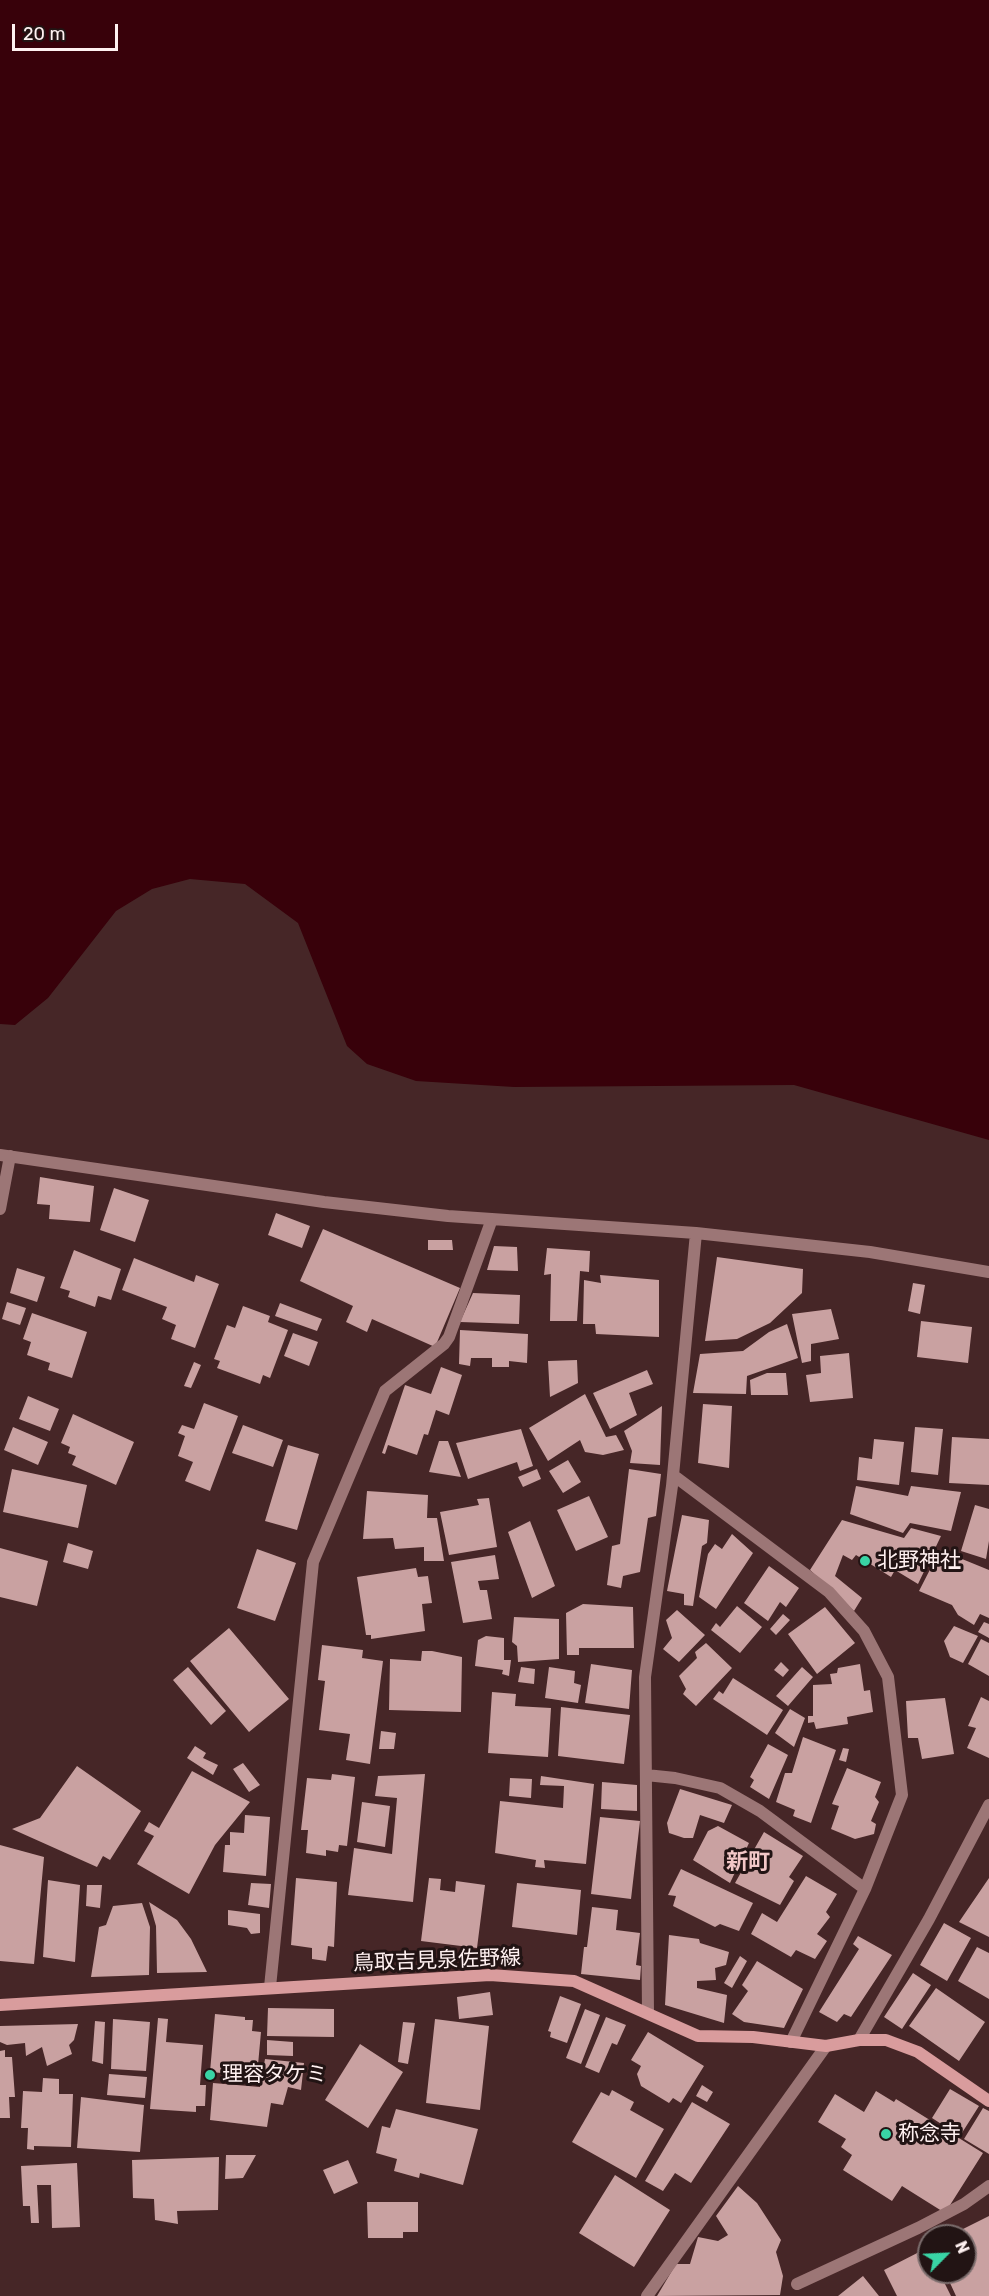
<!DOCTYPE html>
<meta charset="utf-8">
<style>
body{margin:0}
#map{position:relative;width:989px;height:2296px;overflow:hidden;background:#462627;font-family:Rubik,sans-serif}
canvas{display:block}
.north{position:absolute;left:917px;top:2224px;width:60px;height:60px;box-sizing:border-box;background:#221414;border:2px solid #7a6c6c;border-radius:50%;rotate:66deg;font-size:16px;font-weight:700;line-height:24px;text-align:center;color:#fff1f1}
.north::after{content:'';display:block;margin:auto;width:21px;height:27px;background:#39d4a5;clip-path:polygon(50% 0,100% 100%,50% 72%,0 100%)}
.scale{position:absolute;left:12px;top:24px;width:106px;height:27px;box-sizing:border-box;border:3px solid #fff1f1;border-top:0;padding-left:8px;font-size:18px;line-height:21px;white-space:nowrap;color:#fff1f1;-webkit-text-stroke:4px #221414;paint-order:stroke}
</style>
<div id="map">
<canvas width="989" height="2296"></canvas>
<div class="north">N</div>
<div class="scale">20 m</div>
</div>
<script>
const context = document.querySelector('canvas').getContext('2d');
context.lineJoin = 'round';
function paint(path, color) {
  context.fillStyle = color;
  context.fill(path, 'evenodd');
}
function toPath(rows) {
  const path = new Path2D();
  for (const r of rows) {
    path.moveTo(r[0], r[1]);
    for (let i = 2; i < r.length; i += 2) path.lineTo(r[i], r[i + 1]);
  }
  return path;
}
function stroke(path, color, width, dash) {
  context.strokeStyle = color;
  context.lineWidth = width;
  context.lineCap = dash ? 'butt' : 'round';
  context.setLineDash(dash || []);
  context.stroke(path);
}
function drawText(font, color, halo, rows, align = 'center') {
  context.font = font + ' Rubik,"Noto Sans JP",sans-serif';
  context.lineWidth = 6;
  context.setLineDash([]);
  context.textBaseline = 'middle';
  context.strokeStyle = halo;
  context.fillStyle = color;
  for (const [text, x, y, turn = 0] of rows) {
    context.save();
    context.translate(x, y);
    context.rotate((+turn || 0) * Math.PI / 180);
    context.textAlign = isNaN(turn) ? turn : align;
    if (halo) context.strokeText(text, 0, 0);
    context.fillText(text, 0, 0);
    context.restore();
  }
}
const water = toPath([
 [0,0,989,0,989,1140,794,1085,514,1087,416,1081,367,1064,347,1046,298,923,245,884,190,879,152,889,116,911,48,998,15,1025,0,1024]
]);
const building = toPath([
 [40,1177,94,1186,90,1222,49,1219,50,1205,37,1204],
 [114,1188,149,1200,135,1242,100,1230],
 [276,1213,310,1226,302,1248,268,1235],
 [323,1229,460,1288,435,1347,372,1319,367,1332,346,1322,353,1306,300,1281],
 [428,1240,452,1240,453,1250,428,1250],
 [494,1246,517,1247,518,1271,487,1270],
 [547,1248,590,1251,589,1272,580,1271,577,1321,550,1321,551,1274,544,1275],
 [74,1250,121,1269,111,1300,98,1296,95,1307,68,1297,70,1291,60,1288],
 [717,1257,803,1269,802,1293,770,1323,737,1339,705,1341],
 [134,1258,194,1282,196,1275,219,1284,195,1348,171,1339,176,1325,162,1319,167,1307,122,1290],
 [17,1268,45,1277,37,1302,10,1293],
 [600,1275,659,1280,659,1337,596,1334,595,1324,583,1324,584,1280,601,1283],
 [913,1283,925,1285,920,1314,908,1311],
 [473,1293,520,1295,519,1324,460,1322],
 [7,1302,26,1308,20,1325,2,1319],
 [280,1303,322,1319,317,1331,275,1316],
 [243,1306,270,1316,268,1322,288,1330,270,1378,263,1375,260,1384,217,1368,220,1361,214,1359,227,1325,235,1328],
 [831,1309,839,1339,811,1344,811,1361,802,1363,792,1314],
 [32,1313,87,1332,72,1378,48,1370,50,1363,27,1355,31,1342,23,1339],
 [921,1321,972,1327,968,1363,917,1357],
 [787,1324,798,1358,747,1376,746,1394,693,1393,700,1354,743,1351,769,1332],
 [460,1330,528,1334,527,1363,509,1361,509,1367,492,1367,492,1358,471,1358,470,1366,459,1364],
 [293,1333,318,1342,309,1366,284,1356],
 [849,1353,853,1398,810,1402,806,1375,821,1373,820,1356],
 [577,1360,578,1383,550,1397,548,1361],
 [194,1362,201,1365,191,1388,184,1386],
 [441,1367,462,1375,449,1415,436,1410,428,1435,424,1434,417,1455,388,1445,385,1454,382,1453,405,1385,431,1394],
 [647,1370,653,1384,629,1393,637,1415,610,1429,593,1393],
 [767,1373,786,1373,788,1395,751,1395,750,1380],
 [585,1394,606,1437,616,1435,624,1450,603,1455,585,1452,580,1440,548,1461,529,1428],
 [28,1396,59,1409,50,1431,19,1419],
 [204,1403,238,1416,210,1491,185,1481,193,1462,178,1456,185,1436,178,1433,182,1425,194,1429],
 [703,1404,732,1406,729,1468,698,1463],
 [662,1406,660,1465,630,1463,632,1451,624,1431],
 [73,1414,134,1442,116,1485,72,1465,76,1456,68,1453,70,1447,61,1443],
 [243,1425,283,1440,273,1467,232,1453],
 [13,1427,48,1442,38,1465,4,1450],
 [915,1427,943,1429,938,1475,911,1472],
 [521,1429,533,1466,520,1471,517,1462,468,1479,456,1443],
 [952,1437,989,1439,989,1485,949,1483],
 [874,1439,904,1442,899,1485,857,1480,859,1457,872,1459],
 [439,1441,448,1441,461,1477,429,1472],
 [288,1445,319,1454,297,1530,265,1521],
 [568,1460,581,1482,563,1493,549,1471],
 [12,1469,87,1485,78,1528,3,1512],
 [537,1469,541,1479,523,1487,518,1477],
 [629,1469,661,1474,656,1516,648,1518,640,1572,623,1576,621,1588,607,1585,612,1546,620,1544],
 [856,1486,908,1496,911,1486,961,1492,951,1531,910,1523,903,1533,850,1514],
 [367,1491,428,1495,427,1518,437,1518,444,1561,424,1561,424,1547,395,1549,393,1538,363,1539],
 [589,1496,608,1537,576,1551,557,1510],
 [489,1498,497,1547,449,1555,440,1512,479,1505,477,1499],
 [975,1505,989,1509,989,1541,986,1559,961,1551],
 [682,1515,709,1520,707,1543,702,1546,693,1606,684,1605,684,1594,667,1591],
 [842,1520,904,1538,911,1528,941,1536,918,1584,895,1570,891,1577,856,1555,852,1560,843,1555,835,1576,862,1598,854,1611,810,1570],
 [530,1521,555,1586,532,1598,508,1532],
 [732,1534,753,1553,716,1609,699,1597,708,1554,715,1544,722,1549],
 [68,1543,93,1551,88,1569,63,1562],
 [0,1548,48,1561,37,1606,0,1597],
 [257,1549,296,1563,275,1621,237,1608],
 [940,1550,989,1570,989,1618,980,1614,974,1625,958,1615,952,1605,919,1591],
 [495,1555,499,1579,478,1581,480,1590,487,1590,492,1619,463,1623,451,1562],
 [769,1566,799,1588,786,1607,780,1602,768,1621,744,1603],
 [416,1568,418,1577,428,1576,432,1603,422,1604,425,1631,371,1639,371,1635,366,1635,357,1577],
 [583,1604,633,1607,634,1648,579,1648,579,1655,567,1655,566,1613],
 [737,1606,762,1627,740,1653,711,1630,716,1623,720,1627],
 [825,1607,855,1643,817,1674,788,1634],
 [677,1610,705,1635,679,1662,663,1649,672,1638,666,1620],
 [783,1614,790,1620,776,1635,770,1629],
 [514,1617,559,1619,559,1659,518,1662,517,1646,512,1642],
 [984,1622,989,1624,989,1638,978,1632],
 [954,1626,978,1636,963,1663,950,1657,944,1641],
 [229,1628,289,1699,249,1732,190,1661],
 [486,1636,504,1638,504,1660,511,1660,509,1676,502,1674,503,1670,475,1666,478,1640],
 [981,1639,989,1643,989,1676,968,1664],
 [706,1643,732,1668,696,1706,683,1694,686,1689,679,1676,697,1658,695,1652],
 [322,1645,363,1650,362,1658,383,1661,370,1764,346,1760,350,1734,319,1730,325,1681,318,1680],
 [422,1651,432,1651,462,1657,461,1712,389,1710,390,1659,421,1661],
 [781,1662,789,1670,783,1677,774,1670],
 [591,1664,632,1670,629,1709,585,1703],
 [860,1664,864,1691,870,1690,873,1712,847,1717,848,1724,816,1729,814,1722,808,1723,808,1716,813,1716,813,1685,832,1684,830,1674,837,1673,838,1668],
 [188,1667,226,1711,211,1725,173,1680],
 [521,1667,535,1669,534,1684,518,1682],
 [549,1667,575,1671,574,1683,581,1685,578,1703,545,1698],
 [802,1667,813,1677,788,1706,776,1696],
 [733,1678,783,1710,767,1735,713,1699,719,1691,723,1694],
 [492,1692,516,1694,515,1706,551,1708,548,1757,488,1753],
 [981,1697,989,1701,989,1758,967,1748,976,1728,968,1726],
 [945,1698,954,1754,922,1759,918,1738,908,1738,906,1701],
 [561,1707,630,1715,624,1764,558,1756],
 [790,1709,805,1718,794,1747,775,1733],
 [381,1731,396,1733,394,1749,379,1749],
 [803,1737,836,1750,811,1823,793,1816,795,1810,776,1802,785,1773,792,1773],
 [768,1744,788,1755,769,1799,750,1787,754,1780,750,1777],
 [195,1746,206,1753,203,1758,218,1765,213,1775,187,1758],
 [843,1748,849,1749,846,1762,839,1760],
 [243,1763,260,1785,249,1792,233,1769],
 [77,1766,141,1811,110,1860,103,1856,97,1867,12,1829,40,1818],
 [847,1768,881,1782,875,1797,879,1802,871,1821,876,1824,874,1834,855,1839,831,1829,839,1806,832,1804],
 [192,1771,250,1802,215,1845,189,1894,137,1864,154,1836,144,1831,149,1822,159,1828],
 [332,1774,355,1777,347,1846,339,1845,338,1852,326,1850,326,1856,306,1853,308,1830,301,1830,307,1778,331,1780],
 [425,1774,413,1902,348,1895,354,1848,392,1854,397,1798,375,1796,378,1776],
 [541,1776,594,1784,586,1864,544,1860,545,1868,535,1867,536,1860,495,1853,500,1801,563,1808,564,1786,540,1785],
 [510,1778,532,1779,531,1798,509,1796],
 [602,1782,637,1785,637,1811,601,1809],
 [680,1789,732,1805,724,1823,700,1815,693,1838,684,1838,669,1833,667,1823],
 [362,1802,390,1806,385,1847,357,1842],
 [245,1815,270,1817,266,1876,223,1872,225,1845,230,1845,230,1832,244,1833],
 [600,1817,640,1821,631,1899,591,1894],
 [718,1826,749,1843,730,1883,693,1860,708,1831],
 [764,1832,803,1856,789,1877,794,1881,780,1905,735,1883],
 [0,1845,44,1857,34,1964,0,1961],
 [681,1869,753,1903,739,1931,720,1924,715,1927,673,1906,676,1896,668,1895],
 [806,1876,837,1894,826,1912,830,1917,817,1934,827,1941,815,1959,796,1950,791,1957,751,1934,762,1913,777,1922],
 [296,1878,337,1882,334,1947,328,1946,326,1961,312,1959,312,1948,291,1945],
 [429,1878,441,1879,440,1890,455,1892,456,1881,485,1885,477,1948,421,1941],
 [989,1878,989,1937,959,1922],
 [48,1880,80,1885,75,1962,43,1957],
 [251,1883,271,1884,269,1908,248,1905],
 [517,1883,581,1890,577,1935,512,1927],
 [87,1885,102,1885,100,1908,86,1906],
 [149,1902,177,1920,191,1939,207,1972,157,1973,156,1926],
 [142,1903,150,1927,149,1975,91,1977,99,1927,106,1925,113,1906],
 [592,1907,618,1910,616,1930,640,1933,636,1965,641,1966,640,1980,581,1974,584,1947,587,1947],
 [228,1910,260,1914,260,1933,251,1934,247,1928,228,1925],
 [944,1923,971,1938,947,1981,920,1965],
 [669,1935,699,1939,700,1943,729,1952,726,1965,715,1968,716,1980,697,1981,697,1988,727,1995,724,2023,665,2005],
 [858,1936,892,1955,851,2017,844,2014,837,2022,819,2012,859,1949,853,1944],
 [977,1947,989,1953,989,1999,958,1981],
 [740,1956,747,1961,732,1988,724,1983],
 [757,1961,803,1989,784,2028,744,2022,732,2014,748,1991,742,1985],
 [913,1973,931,1985,902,2029,884,2017],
 [936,1988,985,2022,959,2061,909,2026],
 [490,1992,493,2015,459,2019,457,1997],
 [560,1996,581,2004,567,2043,550,2037,551,2032,548,2031],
 [268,2008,334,2009,334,2037,267,2036],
 [585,2009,600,2015,581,2064,566,2058],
 [215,2014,245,2017,245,2020,253,2020,252,2031,261,2032,257,2076,210,2072],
 [606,2017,626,2025,617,2045,612,2043,599,2073,585,2067],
 [158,2018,168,2019,166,2042,203,2045,200,2085,206,2085,205,2106,196,2106,196,2112,150,2109],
 [113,2019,150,2022,146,2071,111,2069],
 [435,2019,489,2026,480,2110,426,2103],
 [95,2021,105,2022,103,2064,92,2061],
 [403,2022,415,2023,408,2064,398,2062],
 [78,2024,74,2040,69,2045,72,2054,47,2066,42,2047,26,2056,25,2043,7,2045,0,2042,0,2026],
 [648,2032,704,2066,681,2103,673,2098,669,2103,641,2086,637,2074,641,2066,631,2060],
 [267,2040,293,2042,293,2056,267,2055],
 [360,2044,403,2072,368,2128,325,2100],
 [5,2050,5,2057,12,2057,15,2097,9,2097,10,2118,0,2118,0,2051],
 [265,2059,304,2063,301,2090,288,2087,283,2105,271,2103,267,2127,210,2120,213,2083,260,2087],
 [109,2074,147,2077,145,2098,107,2095],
 [43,2078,59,2079,59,2094,73,2094,71,2147,34,2146,34,2150,27,2149,28,2128,21,2128,23,2091,42,2092],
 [702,2085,713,2092,707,2102,696,2096],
 [950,2089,979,2106,960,2136,932,2118],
 [612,2090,634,2102,630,2110,664,2129,636,2178,572,2142,601,2092,609,2096],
 [876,2091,894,2102,896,2099,983,2153,945,2213,902,2186,892,2201,843,2170,852,2155,841,2147,846,2139,818,2122,835,2094,864,2112],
 [81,2097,144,2105,140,2152,77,2148],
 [692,2102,730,2124,691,2183,675,2173,663,2191,645,2181],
 [983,2108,989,2111,989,2154,964,2139],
 [396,2109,478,2129,463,2185,420,2173,419,2178,394,2171,397,2159,376,2153,382,2126,390,2128],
 [226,2155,256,2155,243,2178,225,2179],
 [219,2157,218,2210,177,2211,178,2224,155,2220,154,2199,133,2198,132,2160],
 [348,2160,358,2183,334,2194,323,2170],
 [77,2163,80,2227,52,2228,51,2185,37,2185,39,2223,31,2223,30,2206,23,2206,21,2166],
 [615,2175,670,2210,634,2267,579,2233],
 [738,2186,757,2203,781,2240,776,2252,783,2276,780,2295,657,2296,676,2264,690,2264,698,2237,718,2241,728,2235,716,2216],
 [367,2202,418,2202,418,2232,403,2232,403,2238,368,2238],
 [989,2216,989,2296,956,2296,945,2272,965,2272,965,2236,949,2236],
 [927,2248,929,2252,929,2272,939,2272,951,2296,897,2296,884,2270],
 [863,2276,879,2296,838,2296]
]);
const minor = toPath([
 [0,1155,324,1202,448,1216,696,1233,870,1252,989,1272],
 [0,1209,10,1156],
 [673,1475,829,1592,864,1631,888,1677,902,1795,865,1889,791,2042],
 [646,1775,675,1778,720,1788,760,1811,865,1889],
 [270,1987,313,1562,385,1391,444,1344,449,1337,492,1219],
 [648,2013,645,1677,672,1486,696,1233],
 [859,2040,929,1919,989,1805],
 [797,2284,918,2228,964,2204,989,2186],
 [647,2296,826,2046]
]);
const secondary = toPath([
 [0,2005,490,1975,574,1981,698,2036,753,2037,826,2046,859,2040,886,2040,918,2052,989,2101]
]);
const markers = [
 [865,1561,6,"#39d4a5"],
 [210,2075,6,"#39d4a5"],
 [886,2134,6,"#39d4a5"]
];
const poiNames = [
 ["北野神社",877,1561],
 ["理容タケミ",222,2075],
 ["称念寺",898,2134]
];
const streetNames = [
 ["鳥取吉見泉佐野線",437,1961,-2]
];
const neighbourhoodNames = [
 ["新町",748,1863]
];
paint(water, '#38010a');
paint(building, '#c9a1a1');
stroke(minor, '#9c7676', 12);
stroke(secondary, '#d99c9d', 12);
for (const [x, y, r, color] of markers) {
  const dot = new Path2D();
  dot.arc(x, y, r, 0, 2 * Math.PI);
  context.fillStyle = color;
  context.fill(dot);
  stroke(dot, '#221414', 2);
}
drawText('21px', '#fff1f1', '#221414', poiNames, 'left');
drawText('21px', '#fff1f1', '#221414', streetNames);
drawText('bold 22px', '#f2c7c7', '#221414', neighbourhoodNames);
</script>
